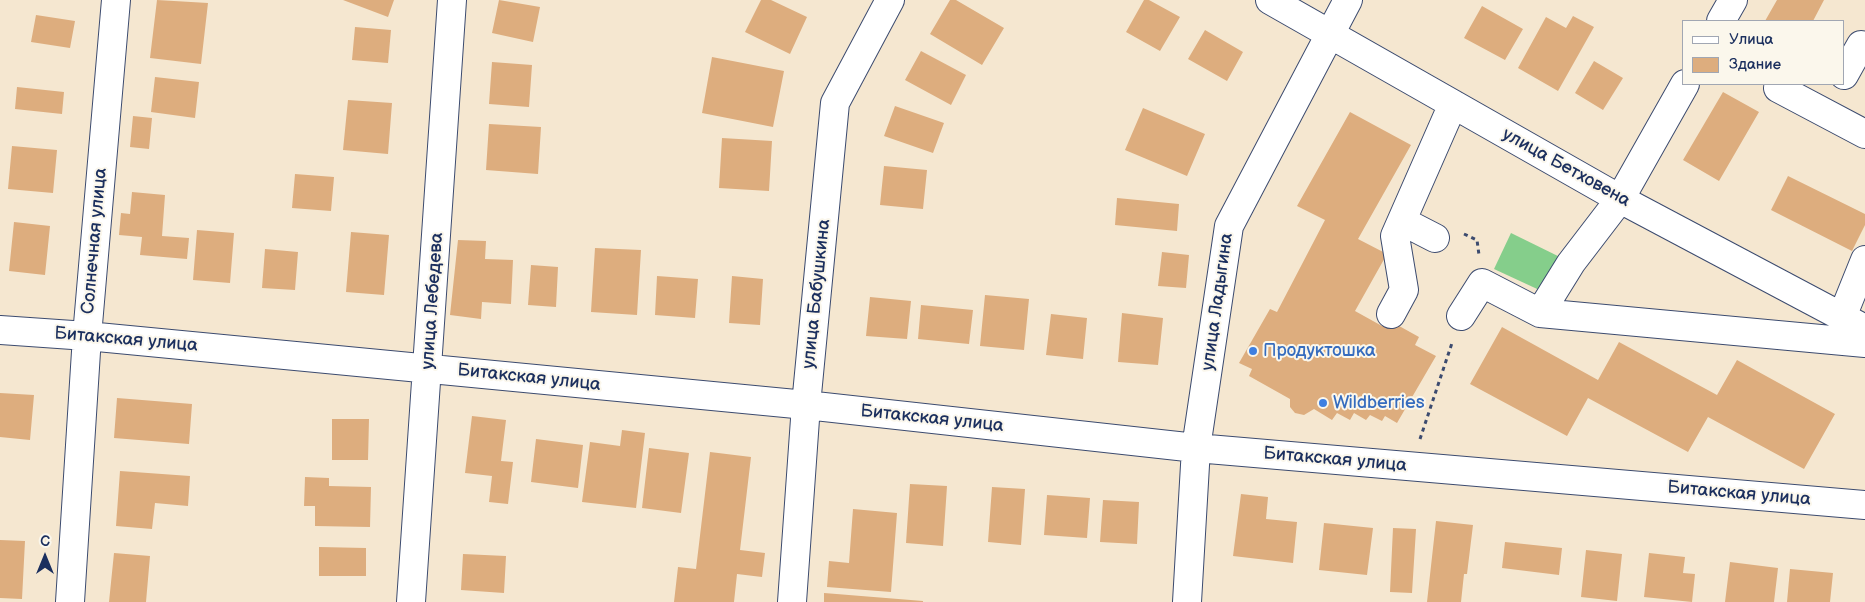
<!DOCTYPE html>
<meta charset="utf-8">
<style>
body{margin:0}
#map{position:relative;width:1865px;height:602px;overflow:hidden;background:#f5e7d0;font-family:"Balsamiq Sans",sans-serif}
canvas{display:block}
.legend{position:absolute;left:1682px;top:20px;width:162px;height:65px;box-sizing:border-box;background:#fbf7ec;border:1px solid #a1a7b3;margin:0;padding:6px 9px;list-style:none;font-size:15px;color:#1b2f5e}
.legend li{display:flex;align-items:center;gap:10px;height:25px}
.legend b{width:25px;border:1px solid #a1a7b3}
.north{position:absolute;left:20px;top:532px;width:50px;height:50px;-webkit-text-stroke:4px #fbf7ec;paint-order:stroke;rotate:0deg;font-size:14px;font-weight:700;line-height:20px;text-align:center;color:#1b2f5e}
.north::after{content:'';display:block;margin:auto;width:18px;height:22px;background:#1b2f5e;clip-path:polygon(50% 0,100% 100%,50% 72%,0 100%)}
</style>
<div id="map">
<canvas width="1865" height="602"></canvas>
<ul class="legend">
<li><b style="height:6px;background:#fff"></b>Улица</li>
<li><b style="height:14px;background:#ddad7e"></b>Здание</li>
</ul>
<div class="north">С</div>
</div>
<script>
const context = document.querySelector('canvas').getContext('2d');
context.lineJoin = 'round';
function paint(path, color) {
  context.fillStyle = color;
  context.fill(path, 'evenodd');
}
function toPath(rows) {
  const path = new Path2D();
  for (const r of rows) {
    path.moveTo(r[0], r[1]);
    for (let i = 2; i < r.length; i += 2) path.lineTo(r[i], r[i + 1]);
  }
  return path;
}
function stroke(path, color, width, dash) {
  context.strokeStyle = color;
  context.lineWidth = width;
  context.lineCap = dash ? 'butt' : 'round';
  context.setLineDash(dash || []);
  context.stroke(path);
}
function drawText(font, color, halo, rows, align = 'center') {
  context.font = font + ' "Balsamiq Sans",sans-serif';
  context.lineWidth = 4;
  context.setLineDash([]);
  context.textBaseline = 'middle';
  context.strokeStyle = halo;
  context.fillStyle = color;
  for (const [text, x, y, turn = 0] of rows) {
    context.save();
    context.translate(x, y);
    context.rotate((+turn || 0) * Math.PI / 180);
    context.textAlign = isNaN(turn) ? turn : align;
    if (halo) context.strokeText(text, 0, 0);
    context.fillText(text, 0, 0);
    context.restore();
  }
}
const green = toPath([
 [1511,233,1566,260,1548,294,1494,269]
]);
const building = toPath([
 [157,0,208,3,201,64,150,58],
 [343,0,394,0,388,17],
 [499,0,540,7,533,42,492,33],
 [761,0,771,0,807,17,790,54,745,32],
 [950,0,956,0,1004,28,982,65,930,34],
 [1144,0,1149,0,1180,17,1160,51,1126,32],
 [1777,0,1824,0,1813,21,1765,21],
 [1482,6,1523,29,1505,60,1464,38],
 [36,15,75,21,70,48,31,42],
 [1573,16,1594,27,1558,91,1518,68,1546,17,1566,28],
 [355,27,391,30,388,63,352,60],
 [1205,30,1243,52,1227,81,1188,59],
 [921,51,966,75,951,105,905,80],
 [712,57,784,71,773,127,702,113],
 [1594,61,1623,78,1603,110,1575,93],
 [492,62,532,65,529,107,489,104],
 [155,77,199,82,195,118,151,112],
 [17,87,64,92,62,114,15,109],
 [1723,92,1759,112,1719,181,1683,160],
 [348,100,392,103,388,154,343,150],
 [895,106,944,123,933,153,884,136],
 [1143,108,1205,134,1187,176,1125,150],
 [1350,112,1411,145,1358,239,1387,254,1355,311,1382,326,1392,322,1419,337,1415,345,1436,356,1397,423,1385,416,1382,421,1370,415,1366,420,1354,413,1350,420,1337,413,1332,420,1314,409,1304,415,1295,413,1290,407,1290,399,1249,376,1252,369,1239,363,1270,309,1277,312,1325,220,1297,206],
 [133,116,152,118,149,149,130,147],
 [489,124,541,127,538,174,486,170],
 [722,138,772,141,769,191,719,188],
 [12,146,57,150,53,193,8,189],
 [884,166,927,170,923,209,880,205],
 [295,174,334,177,331,211,292,208],
 [1788,176,1865,214,1865,225,1852,251,1771,210],
 [132,192,165,195,162,236,189,238,187,259,140,255,142,237,119,235,121,213,130,214],
 [1117,198,1179,204,1177,231,1115,225],
 [14,222,50,226,45,275,9,271],
 [197,230,234,233,230,283,193,280],
 [351,232,389,235,384,295,346,292],
 [458,240,486,241,485,259,513,260,511,304,482,302,481,319,450,315],
 [595,248,641,250,637,315,591,312],
 [265,249,298,252,295,290,262,288],
 [1162,252,1189,255,1186,288,1158,286],
 [531,265,558,267,556,307,528,305],
 [657,276,698,279,695,318,655,315],
 [732,276,763,279,760,325,729,323],
 [985,295,1029,299,1024,350,980,346],
 [870,297,911,301,907,339,866,336],
 [921,305,973,310,969,344,918,339],
 [1122,313,1163,318,1158,365,1118,362],
 [1051,314,1087,318,1083,359,1046,355],
 [1502,327,1598,380,1619,342,1717,395,1737,360,1835,414,1804,469,1708,417,1688,452,1588,398,1567,436,1470,384],
 [0,393,34,395,30,440,0,437],
 [117,398,192,404,189,444,114,438],
 [472,416,506,420,501,461,513,462,508,504,489,502,492,476,465,473],
 [332,419,369,419,368,460,332,460],
 [622,430,645,433,636,508,582,502,590,442,620,446],
 [536,439,583,445,578,488,531,482],
 [649,448,689,453,681,513,642,508],
 [710,452,751,457,740,550,765,553,762,577,737,574,734,602,674,602,678,567,696,569],
 [120,471,190,476,188,506,155,503,152,529,116,526],
 [305,477,329,478,329,486,371,487,370,527,315,526,315,506,304,506],
 [910,484,947,486,943,546,906,543],
 [992,487,1025,489,1021,545,988,542],
 [1241,494,1268,497,1266,519,1297,522,1293,563,1233,556],
 [1047,495,1090,498,1087,538,1044,535],
 [1103,500,1139,502,1137,544,1100,542],
 [853,509,897,513,891,592,827,587,829,561,849,563],
 [1436,521,1473,525,1467,574,1464,574,1461,602,1427,602],
 [1324,523,1373,528,1367,575,1319,570],
 [1393,528,1416,529,1412,593,1390,592],
 [0,540,25,541,22,599,0,598],
 [1505,542,1562,548,1559,575,1502,568],
 [319,547,366,548,366,576,319,576],
 [1586,550,1622,554,1617,601,1581,597],
 [114,553,150,556,146,602,109,602],
 [1649,553,1685,557,1683,573,1695,574,1692,602,1644,597],
 [463,554,506,556,504,593,461,590],
 [1730,562,1778,568,1774,602,1725,602],
 [1790,569,1833,573,1830,602,1787,602],
 [824,593,923,601,923,602,824,602]
]);
const path = toPath([
 [1464,234,1477,240,1479,255],
 [1420,439,1452,343]
]);
const minor = toPath([
 [1270,0,1620,199,1865,329],
 [1721,21,1733,0],
 [1844,75,1861,45],
 [1685,84,1620,199,1571,263,1540,313,1865,343],
 [1778,88,1865,134],
 [1402,221,1435,238],
 [1391,314,1404,290,1395,236,1453,104],
 [1461,316,1482,283,1540,313],
 [1842,317,1865,260],
 [0,330,87,336,806,405,1196,448,1865,505],
 [70,602,87,336,116,0],
 [411,602,452,0],
 [792,602,806,405,835,103,890,0],
 [1187,602,1196,448,1229,226,1348,0]
]);
const markers = [
 [1253,351,5,"#3f7fe0"],
 [1323,403,5,"#3f7fe0"]
];
const streetNames = [
 ["улица Бетховена",1566,168,29],
 ["Солнечная улица",95,241,-85],
 ["улица Бабушкина",817,294,-84],
 ["улица Лебедева",433,301,-86],
 ["улица Ладыгина",1218,302,-82],
 ["Битакская улица",126,340,5],
 ["Битакская улица",529,378,6],
 ["Битакская улица",932,419,6],
 ["Битакская улица",1335,460,5],
 ["Битакская улица",1739,494,5]
];
const shopNames = [
 ["Продуктошка",1263,351],
 ["Wildberries",1333,403]
];
paint(green, '#85ce8b');
paint(building, '#ddad7e');
stroke(minor, '#3c4b6f', 30);
stroke(path, '#3c4b6f', 3, [4, 4]);
stroke(minor, '#fff', 28);
for (const [x, y, r, color] of markers) {
  const dot = new Path2D();
  dot.arc(x, y, r, 0, 2 * Math.PI);
  context.fillStyle = color;
  context.fill(dot);
  stroke(dot, '#fbf7ec', 2);
}
drawText('18px', '#1b2f5e', '#fbf7ec', streetNames);
drawText('18px', '#366cbe', '#fbf7ec', shopNames, 'left');
</script>
